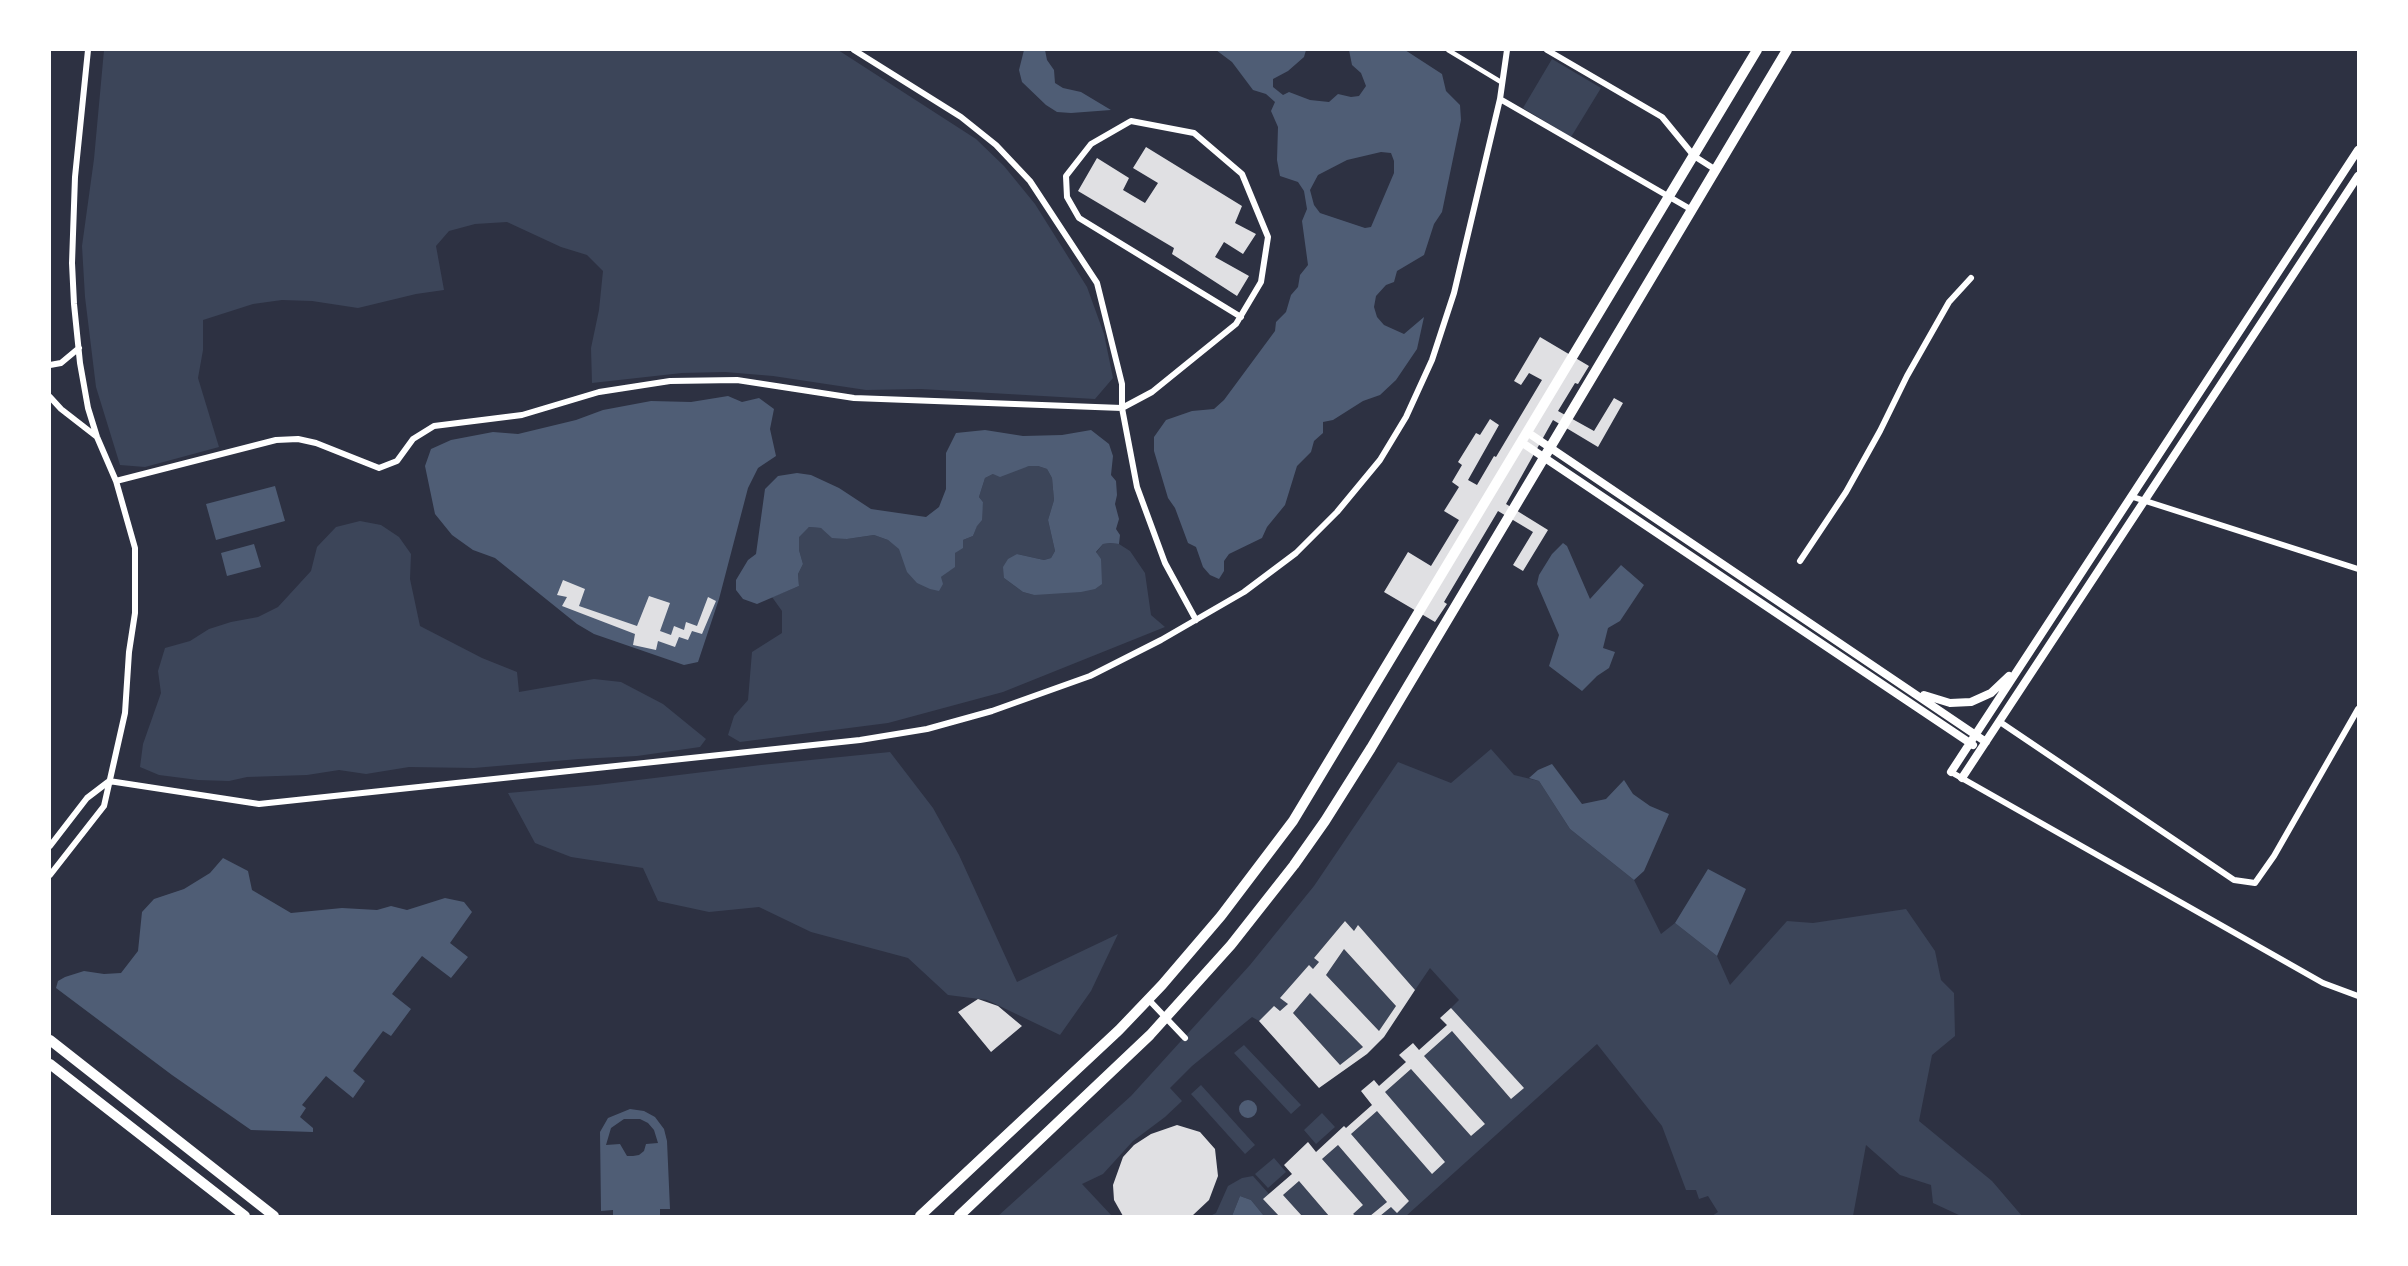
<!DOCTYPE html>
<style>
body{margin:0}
#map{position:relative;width:2408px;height:1266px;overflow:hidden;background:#2d3142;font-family:"Source Sans 3",sans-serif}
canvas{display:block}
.frame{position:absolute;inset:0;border:51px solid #fff;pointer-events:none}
</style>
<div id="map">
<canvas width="2408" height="1266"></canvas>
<div class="frame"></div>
</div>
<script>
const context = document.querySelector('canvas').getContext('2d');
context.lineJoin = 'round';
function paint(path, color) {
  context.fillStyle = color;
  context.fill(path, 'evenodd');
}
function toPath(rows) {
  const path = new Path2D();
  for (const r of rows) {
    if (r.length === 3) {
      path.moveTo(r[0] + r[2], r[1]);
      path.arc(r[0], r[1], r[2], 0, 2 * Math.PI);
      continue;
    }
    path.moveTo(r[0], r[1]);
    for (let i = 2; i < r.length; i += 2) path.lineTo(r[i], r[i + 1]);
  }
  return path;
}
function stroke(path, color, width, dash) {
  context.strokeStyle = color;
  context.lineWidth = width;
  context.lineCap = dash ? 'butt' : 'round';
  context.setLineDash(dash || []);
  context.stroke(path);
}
const green = toPath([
 [104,50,838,50,976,139,1004,166,1035,204,1087,287,1104,334,1113,378,1095,399,921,389,866,390,773,376,725,372,682,373,592,383,591,348,599,310,603,271,587,255,561,247,507,222,475,224,449,231,436,246,444,290,416,294,358,308,312,301,282,300,253,304,203,320,203,350,198,378,219,447,145,467,120,465,96,387,85,297,82,246,94,159],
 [1552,59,1601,88,1571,137,1523,108],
 [1029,466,1038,466,1047,469,1052,478,1054,500,1048,520,1055,551,1051,558,1044,560,1017,554,1004,578,1023,592,1034,595,1096,553,1103,544,1110,543,1119,544,1130,551,1145,573,1151,615,1165,627,1003,692,888,723,740,742,728,735,734,716,748,700,752,652,782,633,782,611,772,597,799,586,798,574,803,564,799,550,799,536,809,527,821,528,847,539,874,535,888,540,941,577,954,567,955,553,963,540,973,536,981,514,983,502,979,497,985,478,993,474],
 [360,521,381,525,399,537,411,554,410,579,420,626,482,658,517,672,519,692,594,679,621,682,663,704,706,739,700,747,637,756,579,759,474,768,409,767,366,774,339,770,307,775,247,777,229,781,198,780,159,775,140,767,143,744,161,693,158,671,165,648,190,641,209,629,231,622,258,617,278,607,311,571,317,547,336,527],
 [1491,749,1514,775,1539,781,1570,829,1634,880,1661,934,1675,923,1717,956,1730,985,1787,921,1813,923,1906,909,1935,951,1941,980,1954,993,1955,1036,1932,1055,1919,1121,1992,1181,2022,1216,1961,1216,1933,1203,1931,1185,1900,1175,1866,1145,1853,1216,1712,1216,1718,1212,1708,1196,1699,1199,1696,1190,1686,1190,1662,1126,1597,1044,1406,1216,1380,1216,1391,1207,1409,1201,1351,1134,1377,1111,1385,1092,1411,1069,1471,1136,1485,1124,1424,1056,1452,1031,1511,1099,1451,1008,1459,1000,1430,968,1415,990,1358,926,1354,931,1345,921,1314,958,1319,962,1313,969,1309,966,1281,998,1288,1004,1280,1011,1274,1007,1259,1021,1252,1017,1192,1066,1170,1088,1182,1101,1165,1117,1133,1141,1103,1174,1082,1184,1112,1216,998,1216,1131,1096,1250,965,1314,886,1398,762,1451,783],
 [890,752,933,808,959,855,1017,982,1118,934,1091,991,1060,1035,987,1000,948,995,908,958,811,932,759,907,709,912,658,901,643,868,571,857,535,843,508,793,597,785,761,765],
 [1344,949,1396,1006,1379,1031,1326,975],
 [1310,993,1363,1047,1340,1065,1293,1013],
 [1244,1045,1301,1105,1291,1114,1234,1053],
 [1201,1085,1255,1145,1245,1154,1191,1094],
 [1322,1113,1335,1127,1316,1144,1304,1130],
 [1338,1145,1387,1202,1370,1216,1356,1216,1353,1214,1363,1205,1322,1159],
 [1274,1158,1286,1172,1268,1188,1255,1174],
 [1253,1176,1269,1194,1264,1199,1279,1216,1264,1216,1251,1200,1240,1196,1232,1216,1210,1216,1216,1213,1228,1186,1242,1178],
 [1299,1181,1329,1216,1302,1216,1283,1195]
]);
const water = toPath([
 [1024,50,1045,50,1047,60,1054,70,1055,83,1063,88,1081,92,1111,110,1071,113,1057,112,1046,105,1022,82,1019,70],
 [1216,50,1306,50,1304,57,1288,71,1273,79,1273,87,1283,95,1289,92,1310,100,1329,102,1338,94,1351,97,1359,96,1366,86,1361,73,1352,65,1349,50,1405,50,1442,74,1446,91,1460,105,1461,120,1442,212,1434,224,1424,255,1397,271,1394,282,1386,285,1376,296,1374,307,1377,317,1384,325,1404,334,1424,317,1417,349,1396,380,1380,395,1363,401,1333,420,1323,422,1323,433,1314,441,1311,452,1297,466,1285,505,1267,527,1262,538,1229,554,1224,561,1224,571,1219,579,1210,575,1203,567,1196,547,1188,543,1175,508,1168,498,1154,451,1154,437,1166,420,1192,411,1214,409,1224,400,1275,331,1276,322,1286,312,1291,295,1298,287,1300,275,1308,265,1302,221,1307,209,1304,191,1298,182,1280,176,1277,160,1278,127,1271,111,1275,102,1266,94,1253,90,1232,62],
 [1381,152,1391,153,1394,161,1394,173,1371,227,1365,228,1320,213,1314,205,1310,190,1318,175,1347,160],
 [728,396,742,402,759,398,774,409,770,429,776,456,758,468,748,488,719,599,698,662,684,665,594,634,577,624,495,558,473,550,452,535,435,514,425,466,431,449,451,440,493,432,518,434,576,420,603,410,651,401,691,402],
 [985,430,1023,436,1062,435,1091,430,1109,444,1113,456,1111,475,1116,481,1117,495,1115,504,1119,519,1116,529,1120,535,1119,544,1110,543,1103,544,1096,552,1101,559,1102,584,1095,589,1081,592,1034,595,1023,592,1004,578,1003,567,1008,559,1017,554,1044,560,1051,558,1055,551,1048,520,1054,500,1052,478,1047,469,1038,466,1029,466,1000,477,993,474,985,478,979,497,983,502,982,520,977,526,973,536,963,540,963,548,955,553,955,567,941,577,943,584,939,591,930,589,917,583,907,572,899,549,888,540,874,535,847,539,832,538,821,528,809,527,799,537,799,550,803,564,798,574,799,586,757,604,743,599,736,590,736,580,748,560,756,554,765,489,778,476,797,473,811,475,839,488,871,509,926,517,939,507,946,489,946,453,956,433],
 [275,486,285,521,216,540,206,504],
 [1563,543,1567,546,1590,599,1621,565,1644,585,1620,621,1608,628,1603,648,1615,652,1609,668,1597,676,1582,691,1549,666,1559,635,1537,584,1539,575,1552,554],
 [254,544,261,567,227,576,221,553],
 [1552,764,1582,804,1606,799,1624,780,1633,794,1650,806,1669,814,1644,871,1634,880,1570,829,1539,781,1529,778,1538,770],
 [223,858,248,871,252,890,291,913,342,908,377,910,391,906,407,910,445,898,464,902,472,912,450,943,468,957,451,978,422,956,392,994,411,1009,391,1036,383,1031,353,1071,365,1081,353,1098,326,1076,302,1105,306,1108,300,1117,313,1128,313,1132,251,1130,172,1075,56,988,58,981,65,977,84,971,104,974,121,973,138,951,142,912,154,899,184,889,210,873],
 [1708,869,1746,889,1717,956,1675,923],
 [1248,1109,9],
 [630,1109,644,1111,655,1117,664,1129,667,1141,670,1209,660,1209,660,1216,613,1216,613,1210,601,1211,600,1132,608,1118],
 [624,1119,640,1119,648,1123,654,1130,658,1143,646,1144,644,1151,639,1155,633,1156,627,1156,620,1144,606,1145,611,1128],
 [1240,1196,1251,1200,1264,1216,1232,1216]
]);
const building = toPath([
 [1146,147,1242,206,1235,223,1256,234,1243,254,1224,242,1215,257,1249,276,1237,296,1172,254,1174,248,1078,191,1097,158,1129,178,1123,190,1145,203,1158,183,1133,168],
 [1540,337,1589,366,1578,384,1575,383,1558,411,1594,431,1614,398,1623,403,1598,447,1553,420,1506,504,1548,530,1523,571,1513,565,1533,532,1498,511,1444,602,1447,604,1435,622,1384,592,1408,552,1431,566,1459,520,1444,511,1459,487,1452,482,1462,465,1458,462,1476,433,1480,435,1490,419,1499,425,1468,480,1477,485,1494,456,1496,457,1542,380,1529,373,1521,385,1514,381],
 [563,580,585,589,579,606,637,626,649,596,670,603,660,631,671,635,674,626,684,630,686,622,697,626,708,597,716,601,702,634,692,631,688,640,679,637,675,647,658,641,656,650,633,645,635,634,562,606,567,597,557,595],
 [1345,921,1354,931,1358,925,1415,990,1384,1037,1367,1054,1319,1088,1259,1021,1274,1006,1280,1011,1288,1004,1280,998,1309,965,1313,969,1319,962,1314,958],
 [1344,949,1396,1006,1379,1031,1326,975],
 [1310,993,1363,1047,1340,1065,1293,1013],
 [978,999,998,1006,1022,1026,991,1052,958,1012],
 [1451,1008,1524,1088,1511,1099,1452,1031,1424,1056,1485,1124,1471,1136,1411,1069,1385,1092,1445,1162,1432,1174,1377,1111,1351,1134,1409,1201,1397,1213,1391,1207,1380,1216,1370,1216,1387,1202,1338,1145,1322,1159,1363,1205,1353,1214,1356,1216,1329,1216,1299,1181,1283,1195,1302,1216,1279,1216,1263,1199,1292,1174,1284,1165,1308,1142,1316,1152,1344,1126,1346,1128,1372,1105,1361,1091,1374,1080,1379,1086,1406,1062,1399,1055,1413,1043,1419,1050,1447,1025,1440,1018],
 [1177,1125,1200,1132,1215,1149,1218,1176,1209,1200,1192,1216,1123,1216,1114,1200,1113,1185,1123,1157,1134,1145,1151,1134]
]);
const pedestrian = toPath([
 [1448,50,1501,82]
]);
const minor = toPath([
 [854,50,961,117,996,145,1030,181,1097,283,1122,384,1122,408,1137,487,1165,563,1196,620],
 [1547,50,1662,117,1694,156,1716,170],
 [1500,99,1692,210],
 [50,365,61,363,79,348],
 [50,397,61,409,97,437],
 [116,481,276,440,298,439,316,443,379,468,397,461,413,439,434,426,522,415,599,392,670,381,737,380,854,398,1122,408,1152,392,1236,324,1261,282,1268,237,1242,174,1194,133,1131,121,1091,144,1066,176,1067,197,1079,218,1241,317],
 [2133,497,2358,569],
 [1800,561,1846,492,1880,431,1907,376,1949,302,1971,278],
 [2000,722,2234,880,2255,883,2274,856,2358,709],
 [1951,772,2323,983,2358,996],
 [109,781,259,804,860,740,927,729,992,711,1090,676,1161,640,1244,592,1296,553,1337,512,1380,460,1406,417,1432,360,1454,293,1500,99,1507,50],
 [50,846,87,798,108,782],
 [50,875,104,806,125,713,129,652,135,613,135,548,116,481,97,437,88,408,80,363,74,304,72,263,75,177,88,50],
 [1148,999,1185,1038]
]);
const tertiary = toPath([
 [1527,432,1986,742],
 [1521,442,1973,745],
 [1924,695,1950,703,1971,702,1991,693,2009,676],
 [1951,772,2358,150],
 [1962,778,2358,176]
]);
const primary = toPath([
 [50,1040,274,1216],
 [50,1064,245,1216]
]);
const trunk = toPath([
 [920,1216,1119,1030,1162,985,1221,916,1293,821,1757,50],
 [959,1216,1150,1035,1231,945,1294,865,1325,821,1371,748,1787,50]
]);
paint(green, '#3c4559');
paint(water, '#4f5d75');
paint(building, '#e0e0e3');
stroke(pedestrian, '#fff', 4.5);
stroke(minor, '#fff', 6);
stroke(tertiary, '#fff', 8);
stroke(primary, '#fff', 10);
stroke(trunk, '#fff', 10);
</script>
